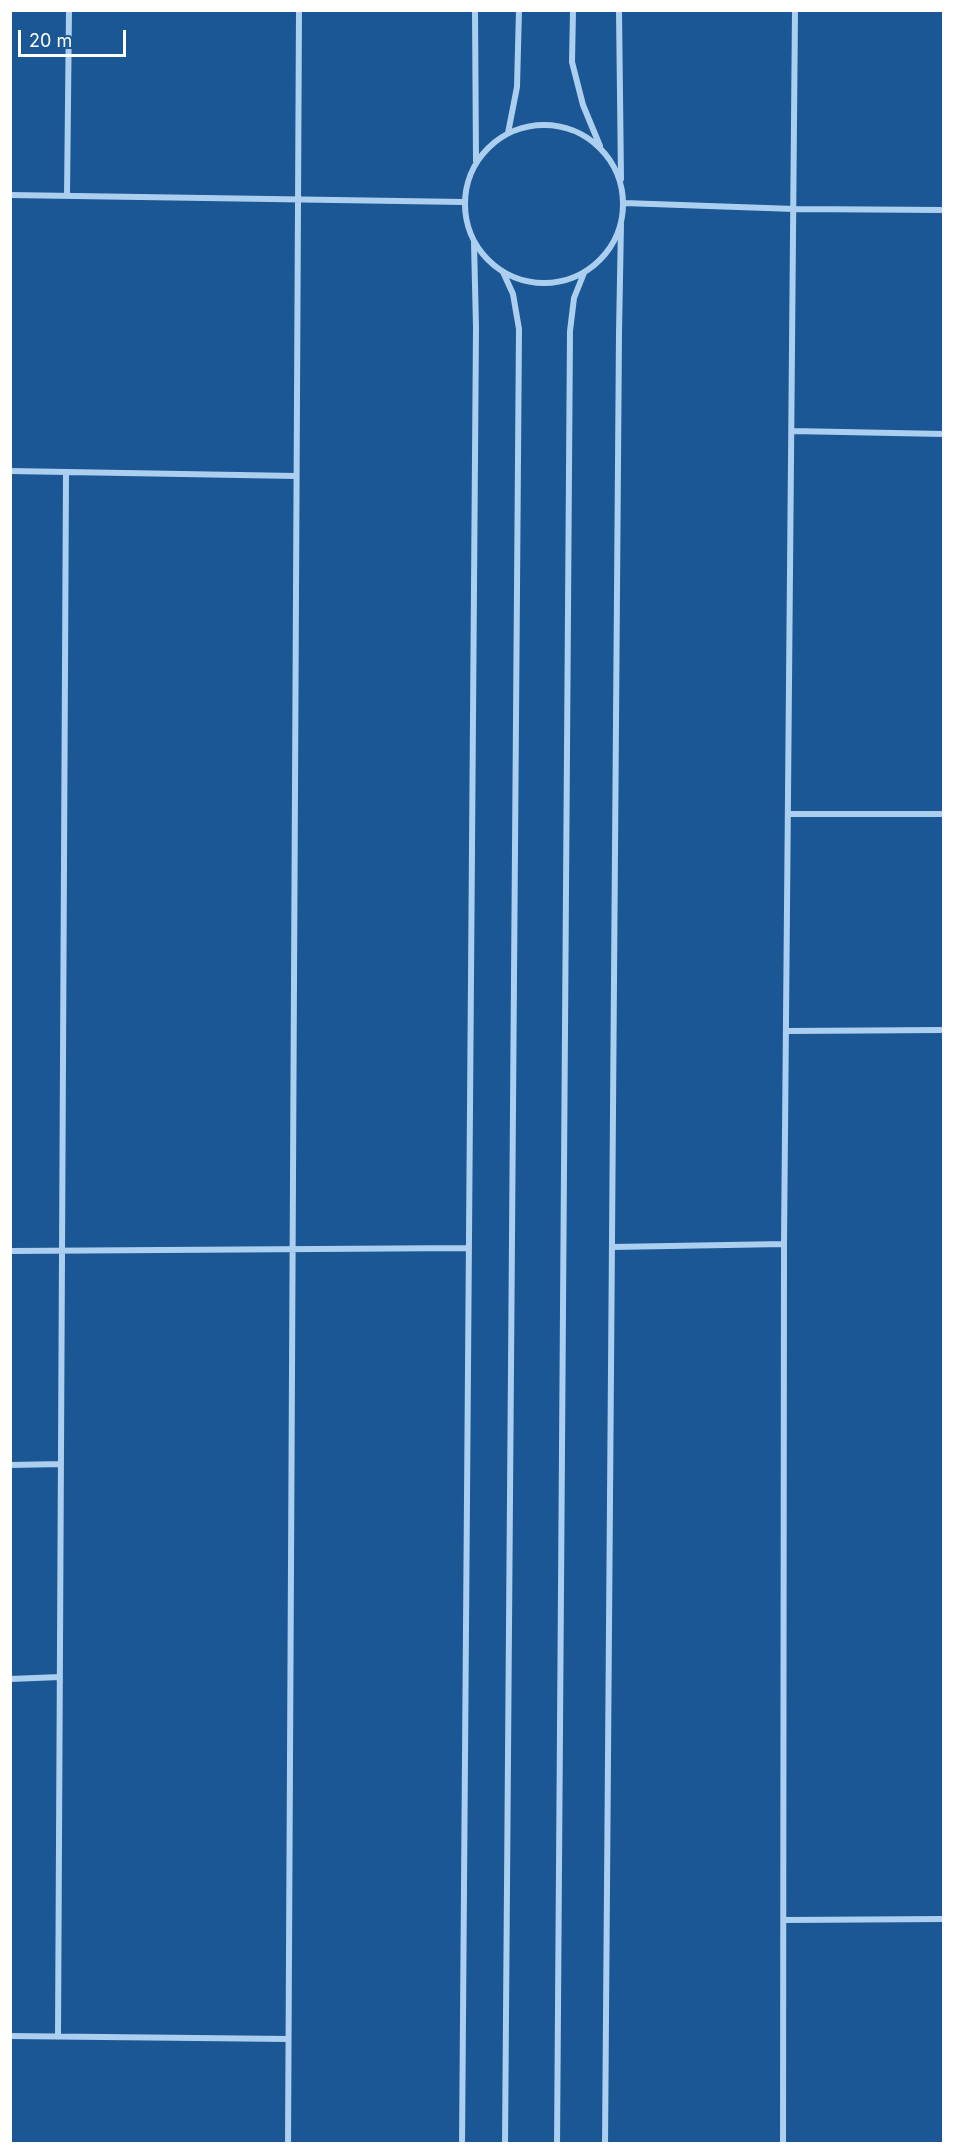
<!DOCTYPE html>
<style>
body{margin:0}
#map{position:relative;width:954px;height:2154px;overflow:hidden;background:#1b5794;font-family:Inter,sans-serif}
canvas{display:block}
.frame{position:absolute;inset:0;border:12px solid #fff;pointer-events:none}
.scale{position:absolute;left:18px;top:30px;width:108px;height:27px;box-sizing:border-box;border:3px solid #fff;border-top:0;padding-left:8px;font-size:18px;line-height:21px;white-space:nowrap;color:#fff;-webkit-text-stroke:4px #1b5794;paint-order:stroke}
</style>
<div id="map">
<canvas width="954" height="2154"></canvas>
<div class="frame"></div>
<div class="scale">20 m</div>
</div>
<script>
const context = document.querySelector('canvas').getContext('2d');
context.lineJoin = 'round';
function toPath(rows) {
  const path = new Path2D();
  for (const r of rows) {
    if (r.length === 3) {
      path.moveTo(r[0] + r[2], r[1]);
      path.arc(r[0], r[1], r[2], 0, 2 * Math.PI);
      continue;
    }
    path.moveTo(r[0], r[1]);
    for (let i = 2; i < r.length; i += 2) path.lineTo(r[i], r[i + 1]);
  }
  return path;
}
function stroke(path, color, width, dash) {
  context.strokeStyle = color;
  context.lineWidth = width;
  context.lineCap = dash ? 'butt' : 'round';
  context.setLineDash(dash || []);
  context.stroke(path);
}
const minor = toPath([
 [475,10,476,161],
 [573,10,572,62,583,105,600,146],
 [619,10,621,179],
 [544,204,79],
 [508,133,517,87,519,10],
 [10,195,464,202],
 [67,196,69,10],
 [624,203,794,209,944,210],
 [503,272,513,294,519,329,505,2144],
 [792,431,944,434],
 [10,471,296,476],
 [789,814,944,814],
 [787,1031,944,1030],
 [612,1247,784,1244],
 [10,1251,469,1248],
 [10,1465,61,1464],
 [10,1679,60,1677],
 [784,1920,944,1919],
 [10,2036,288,2039],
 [58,2036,66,472],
 [288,2144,299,10],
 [462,2144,476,327,474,243],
 [557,2144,570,331,574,298,584,273],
 [605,2144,619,333,621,224],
 [783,2144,784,1244,795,10]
]);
stroke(minor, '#accfef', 6);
</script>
